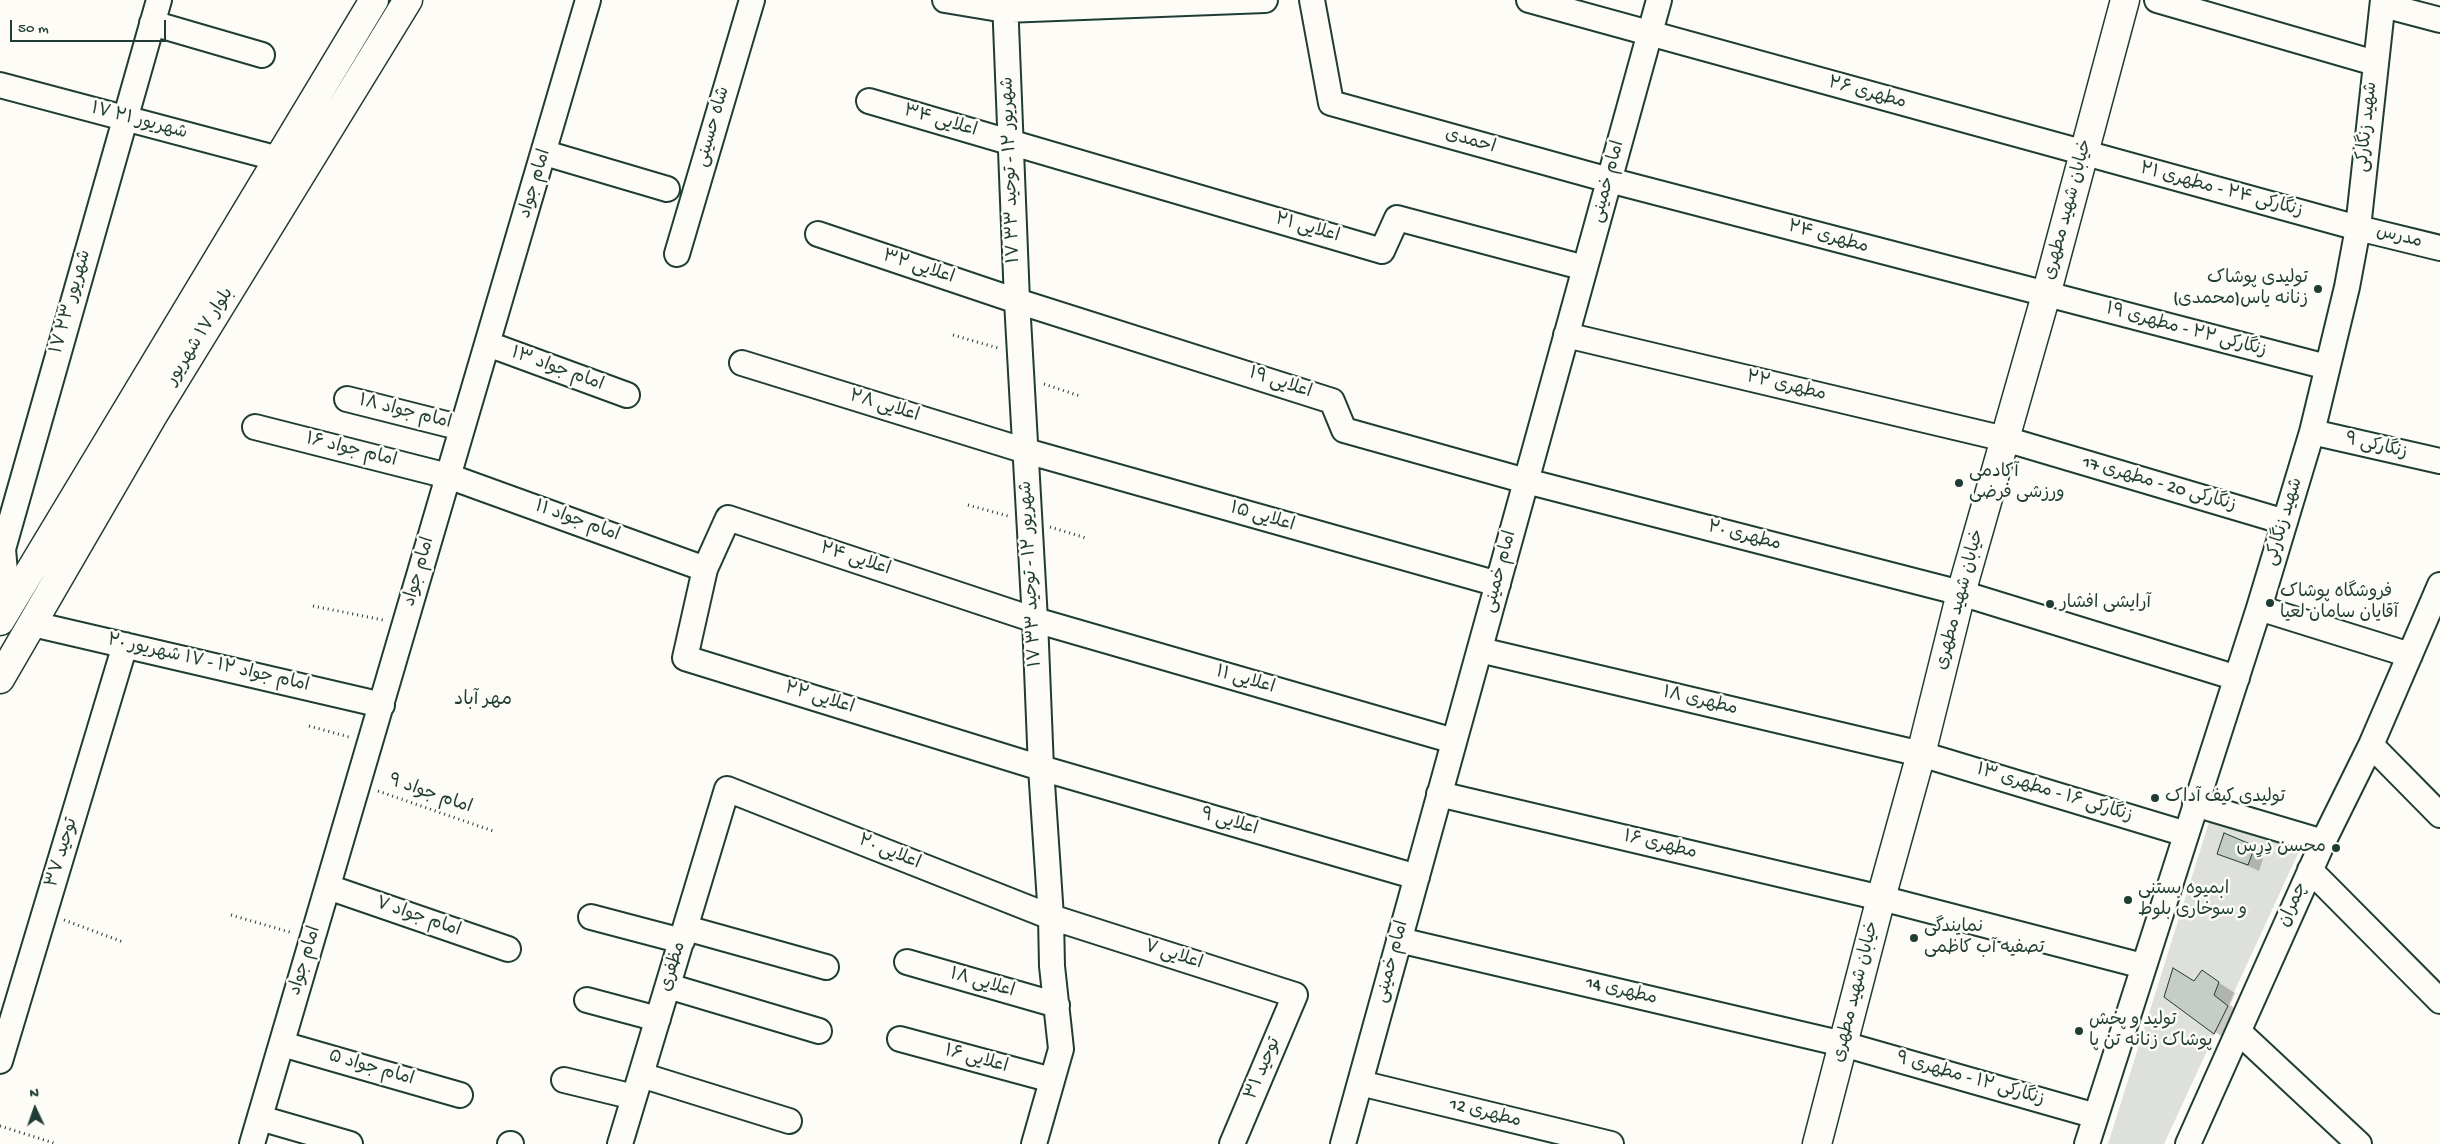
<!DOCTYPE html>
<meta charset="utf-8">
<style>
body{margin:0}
#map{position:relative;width:2440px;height:1144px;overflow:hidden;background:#fdfcf7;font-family:"Gochi Hand",sans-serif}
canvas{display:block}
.north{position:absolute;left:10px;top:1084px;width:50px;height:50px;-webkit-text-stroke:4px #fdfcf7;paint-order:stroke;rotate:357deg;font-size:14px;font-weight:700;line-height:20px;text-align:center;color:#1f3d34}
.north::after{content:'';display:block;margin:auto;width:18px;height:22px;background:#1f3d34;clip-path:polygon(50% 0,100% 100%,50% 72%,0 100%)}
.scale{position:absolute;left:10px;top:20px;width:156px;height:22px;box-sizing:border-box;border:2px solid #1f3d34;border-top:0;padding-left:6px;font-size:15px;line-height:18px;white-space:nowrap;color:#1f3d34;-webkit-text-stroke:4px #fdfcf7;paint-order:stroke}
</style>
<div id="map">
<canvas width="2440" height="1144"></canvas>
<div class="north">N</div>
<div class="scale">50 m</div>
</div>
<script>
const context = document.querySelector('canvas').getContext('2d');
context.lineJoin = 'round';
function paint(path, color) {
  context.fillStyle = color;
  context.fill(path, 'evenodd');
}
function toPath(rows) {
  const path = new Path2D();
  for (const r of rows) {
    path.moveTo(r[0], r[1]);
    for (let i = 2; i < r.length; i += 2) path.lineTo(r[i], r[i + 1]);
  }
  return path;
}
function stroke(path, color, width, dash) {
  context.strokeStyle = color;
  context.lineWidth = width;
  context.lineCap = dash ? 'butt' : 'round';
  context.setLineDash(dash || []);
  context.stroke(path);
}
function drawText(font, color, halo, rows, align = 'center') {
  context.font = font + ' "Gochi Hand","Playpen Sans Arabic",sans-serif';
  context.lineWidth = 5;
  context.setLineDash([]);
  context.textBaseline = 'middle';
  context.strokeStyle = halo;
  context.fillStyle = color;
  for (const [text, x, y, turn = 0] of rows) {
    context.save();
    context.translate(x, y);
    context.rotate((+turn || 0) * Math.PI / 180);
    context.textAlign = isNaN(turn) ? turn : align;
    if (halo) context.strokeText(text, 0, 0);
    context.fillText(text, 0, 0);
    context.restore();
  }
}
const green = toPath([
 [2210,819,2301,847,2164,1144,2108,1144]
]);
const shadow = toPath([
 [2254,847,2265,853,2259,871,2219,853],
 [2202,972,2235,993,2230,1005,2244,1016,2231,1043,2165,997,2194,982]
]);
const building = toPath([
 [2224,833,2255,846,2248,865,2217,854,2224,833],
 [2173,968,2194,981,2202,970,2219,982,2214,995,2228,1006,2214,1034,2164,997,2173,968]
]);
const path = toPath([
 [953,335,998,348],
 [1044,384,1080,396],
 [968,505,1008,516],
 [1050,527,1086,538],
 [313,606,383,620],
 [309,726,349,737],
 [378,791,493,831],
 [231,915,293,933],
 [64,920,123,942],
 [0,1126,57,1144]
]);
const minor = toPath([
 [945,0,1005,10,1265,0],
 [1005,0,1017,301,1035,620,1041,768,1051,917,1052,966,1061,1049,1034,1144],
 [1312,0,1331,103,1609,180,2327,367],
 [1529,0,2358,228,2440,248],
 [2157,0,2375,63],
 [2383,5,2440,20],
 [152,23,262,55],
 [0,85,279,159],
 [869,101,1382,251,1397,218,1585,268],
 [545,153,667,189],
 [818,234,1017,301,1332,401,1344,430,1526,481,1961,593,2237,678],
 [677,254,752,0],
 [1566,335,2005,439,2285,522],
 [488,344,627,395],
 [742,363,1026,451,1498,584],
 [347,399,462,428],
 [255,427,448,476,705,569],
 [2312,432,2440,461],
 [0,605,8,607,3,549,159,0],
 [2259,608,2410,655],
 [33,624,382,705],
 [1480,650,1921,754,2186,834],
 [2371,745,2440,815],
 [1439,794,1881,898,2143,966],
 [2195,804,2323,842],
 [2310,870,2440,1001],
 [1417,877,1041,768,685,658,705,569,728,518,1035,620,1454,741],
 [328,887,508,949],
 [591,917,682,941],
 [686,928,826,967],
 [1399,940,1843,1044,2096,1116],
 [907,962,1057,1005],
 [668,986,819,1031],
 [587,1000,658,1019],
 [2239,1032,2359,1144],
 [900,1039,1052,1080],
 [282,1044,460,1095],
 [0,1061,125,645],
 [641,1075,789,1121],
 [564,1080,634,1097],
 [1360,1083,1611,1144],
 [260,1118,350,1144],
 [252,1144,588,0],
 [510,1144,511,1144],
 [620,1144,727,789,1051,917,1295,995,1232,1144],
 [1343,1144,1659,0],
 [2087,1144,2259,608,2312,432,2347,287,2358,228,2383,0],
 [2188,1144,2323,842,2371,745,2440,585]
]);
const major = toPath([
 [0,621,374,0],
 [0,679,152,417,408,0],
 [1817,1144,1881,898,1921,754,1961,593,2046,295,2125,0]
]);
const markers = [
 [2318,289,5,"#1f3d34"],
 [1959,483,5,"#1f3d34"],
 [2270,603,5,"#1f3d34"],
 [2050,604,5,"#1f3d34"],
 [2155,798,5,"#1f3d34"],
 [2336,848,5,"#1f3d34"],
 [2128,900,5,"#1f3d34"],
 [1914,938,5,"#1f3d34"],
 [2079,1031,5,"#1f3d34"]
];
const streetNames = [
 ["مطهری ۲۶",1867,94,15],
 ["۱۷ شهریور ۲۱",139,122,15],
 ["اعلایی ۳۴",940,122,16],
 ["شاه حسینی",714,127,-74],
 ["شهید زنگارکی",2368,127,-84],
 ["احمدی",1470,142,16],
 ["۱۷ شهریور ۱۲ - توحید ۳۳",1012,170,-92],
 ["امام خمینی",1609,182,-75],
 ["امام جواد",536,184,-73],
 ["زنگارکی ۲۴ - مطهری ۲۱",2221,191,15],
 ["خیابان شهید مطهری",2069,210,-75],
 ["اعلایی ۲۱",1307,229,16],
 ["مطهری ۲۴",1828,238,15],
 ["مدرس",2399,238,14],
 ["اعلایی ۳۲",918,268,18],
 ["۱۷ شهریور ۲۳",72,302,-74],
 ["زنگارکی ۲۲ - مطهری ۱۹",2186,331,15],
 ["بلوار ۱۷ شهریور",201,337,-58],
 ["امام جواد ۱۳",557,370,20],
 ["اعلایی ۱۹",1280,384,18],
 ["مطهری ۲۲",1786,387,13],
 ["اعلایی ۲۸",884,407,17],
 ["امام جواد ۱۸",405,413,14],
 ["زنگارکی ۹",2376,447,13],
 ["امام جواد ۱۶",351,451,14],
 ["زنگارکی 20 - مطهری 17",2159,485,16],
 ["اعلایی ۱۵",1262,518,16],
 ["امام جواد ۱۱",577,522,20],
 ["شهید زنگارکی",2285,522,-73],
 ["مطهری ۲۰",1744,537,14],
 ["اعلایی ۲۴",855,560,18],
 ["امام جواد",420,572,-74],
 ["امام خمینی",1501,572,-75],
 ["۱۷ شهریور ۱۲ - توحید ۳۳",1032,574,-93],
 ["خیابان شهید مطهری",1961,600,-75],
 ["امام جواد ۱۲ - ۱۷ شهریور ۲۰",208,664,13],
 ["اعلایی ۱۱",1245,681,16],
 ["اعلایی ۲۲",819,699,17],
 ["مطهری ۱۸",1700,702,13],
 ["زنگارکی ۱۶ - مطهری ۱۳",2054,794,17],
 ["امام جواد ۹",430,795,19],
 ["اعلایی ۹",1229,823,16],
 ["مطهری ۱۶",1660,846,13],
 ["توحید ۳۷",63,853,-73],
 ["اعلایی ۲۰",889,853,22],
 ["چمران",2294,905,-66],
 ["امام جواد ۷",418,918,19],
 ["اعلایی ۷",1173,956,18],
 ["امام جواد",306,961,-73],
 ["امام خمینی",1393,962,-75],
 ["مظفری",674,967,-73],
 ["اعلایی ۱۸",982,984,16],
 ["مطهری 14",1621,992,13],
 ["خیابان شهید مطهری",1857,992,-76],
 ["اعلایی ۱۶",976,1060,15],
 ["امام جواد ۵",371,1069,16],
 ["توحید ۳۱",1264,1069,-67],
 ["زنگارکی ۱۲ - مطهری ۹",1970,1080,16],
 ["مطهری 12",1485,1114,14]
];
const poiNames = [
 ["تولیدی پوشاک",2308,279,"right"],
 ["زنانه یاس(محمدی)",2308,300,"right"],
 ["آکادمی",1969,473],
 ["ورزشی فرضی",1969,494],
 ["فروشگاه پوشاک",2280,593],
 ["آقایان سامان لعیا",2280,614],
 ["آرایشی افشار",2060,604],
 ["تولیدی کیف آداک",2165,798],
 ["محسن دِرِس",2326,848,"right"],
 ["ابمیوه بستنی",2138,890],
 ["و ‌سوخاری بلوط",2138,911],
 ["نمایندگی",1924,928],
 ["تصفیه آب کاظمی",1924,949],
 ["تولید و پخش",2089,1021],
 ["پوشاک زنانه تن پا",2089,1042]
];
const neighbourhoodNames = [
 ["مهر آباد",483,701]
];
paint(green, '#dde0db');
paint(shadow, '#0003');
paint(building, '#c6cdc7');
stroke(building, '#1f3d34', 1);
stroke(minor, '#1f3d34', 28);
stroke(major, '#1f3d34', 31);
stroke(path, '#1f3d34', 3, [1, 4]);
stroke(minor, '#fdfcf7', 24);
stroke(major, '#fdfcf7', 28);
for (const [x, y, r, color] of markers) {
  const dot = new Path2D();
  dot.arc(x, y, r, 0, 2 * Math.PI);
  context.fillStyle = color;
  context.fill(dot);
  stroke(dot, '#fdfcf7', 2);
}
drawText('18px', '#1f3d34', '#fdfcf7', streetNames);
drawText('18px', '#1f3d34', '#fdfcf7', poiNames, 'left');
drawText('19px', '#1f3d34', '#fdfcf7', neighbourhoodNames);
</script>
